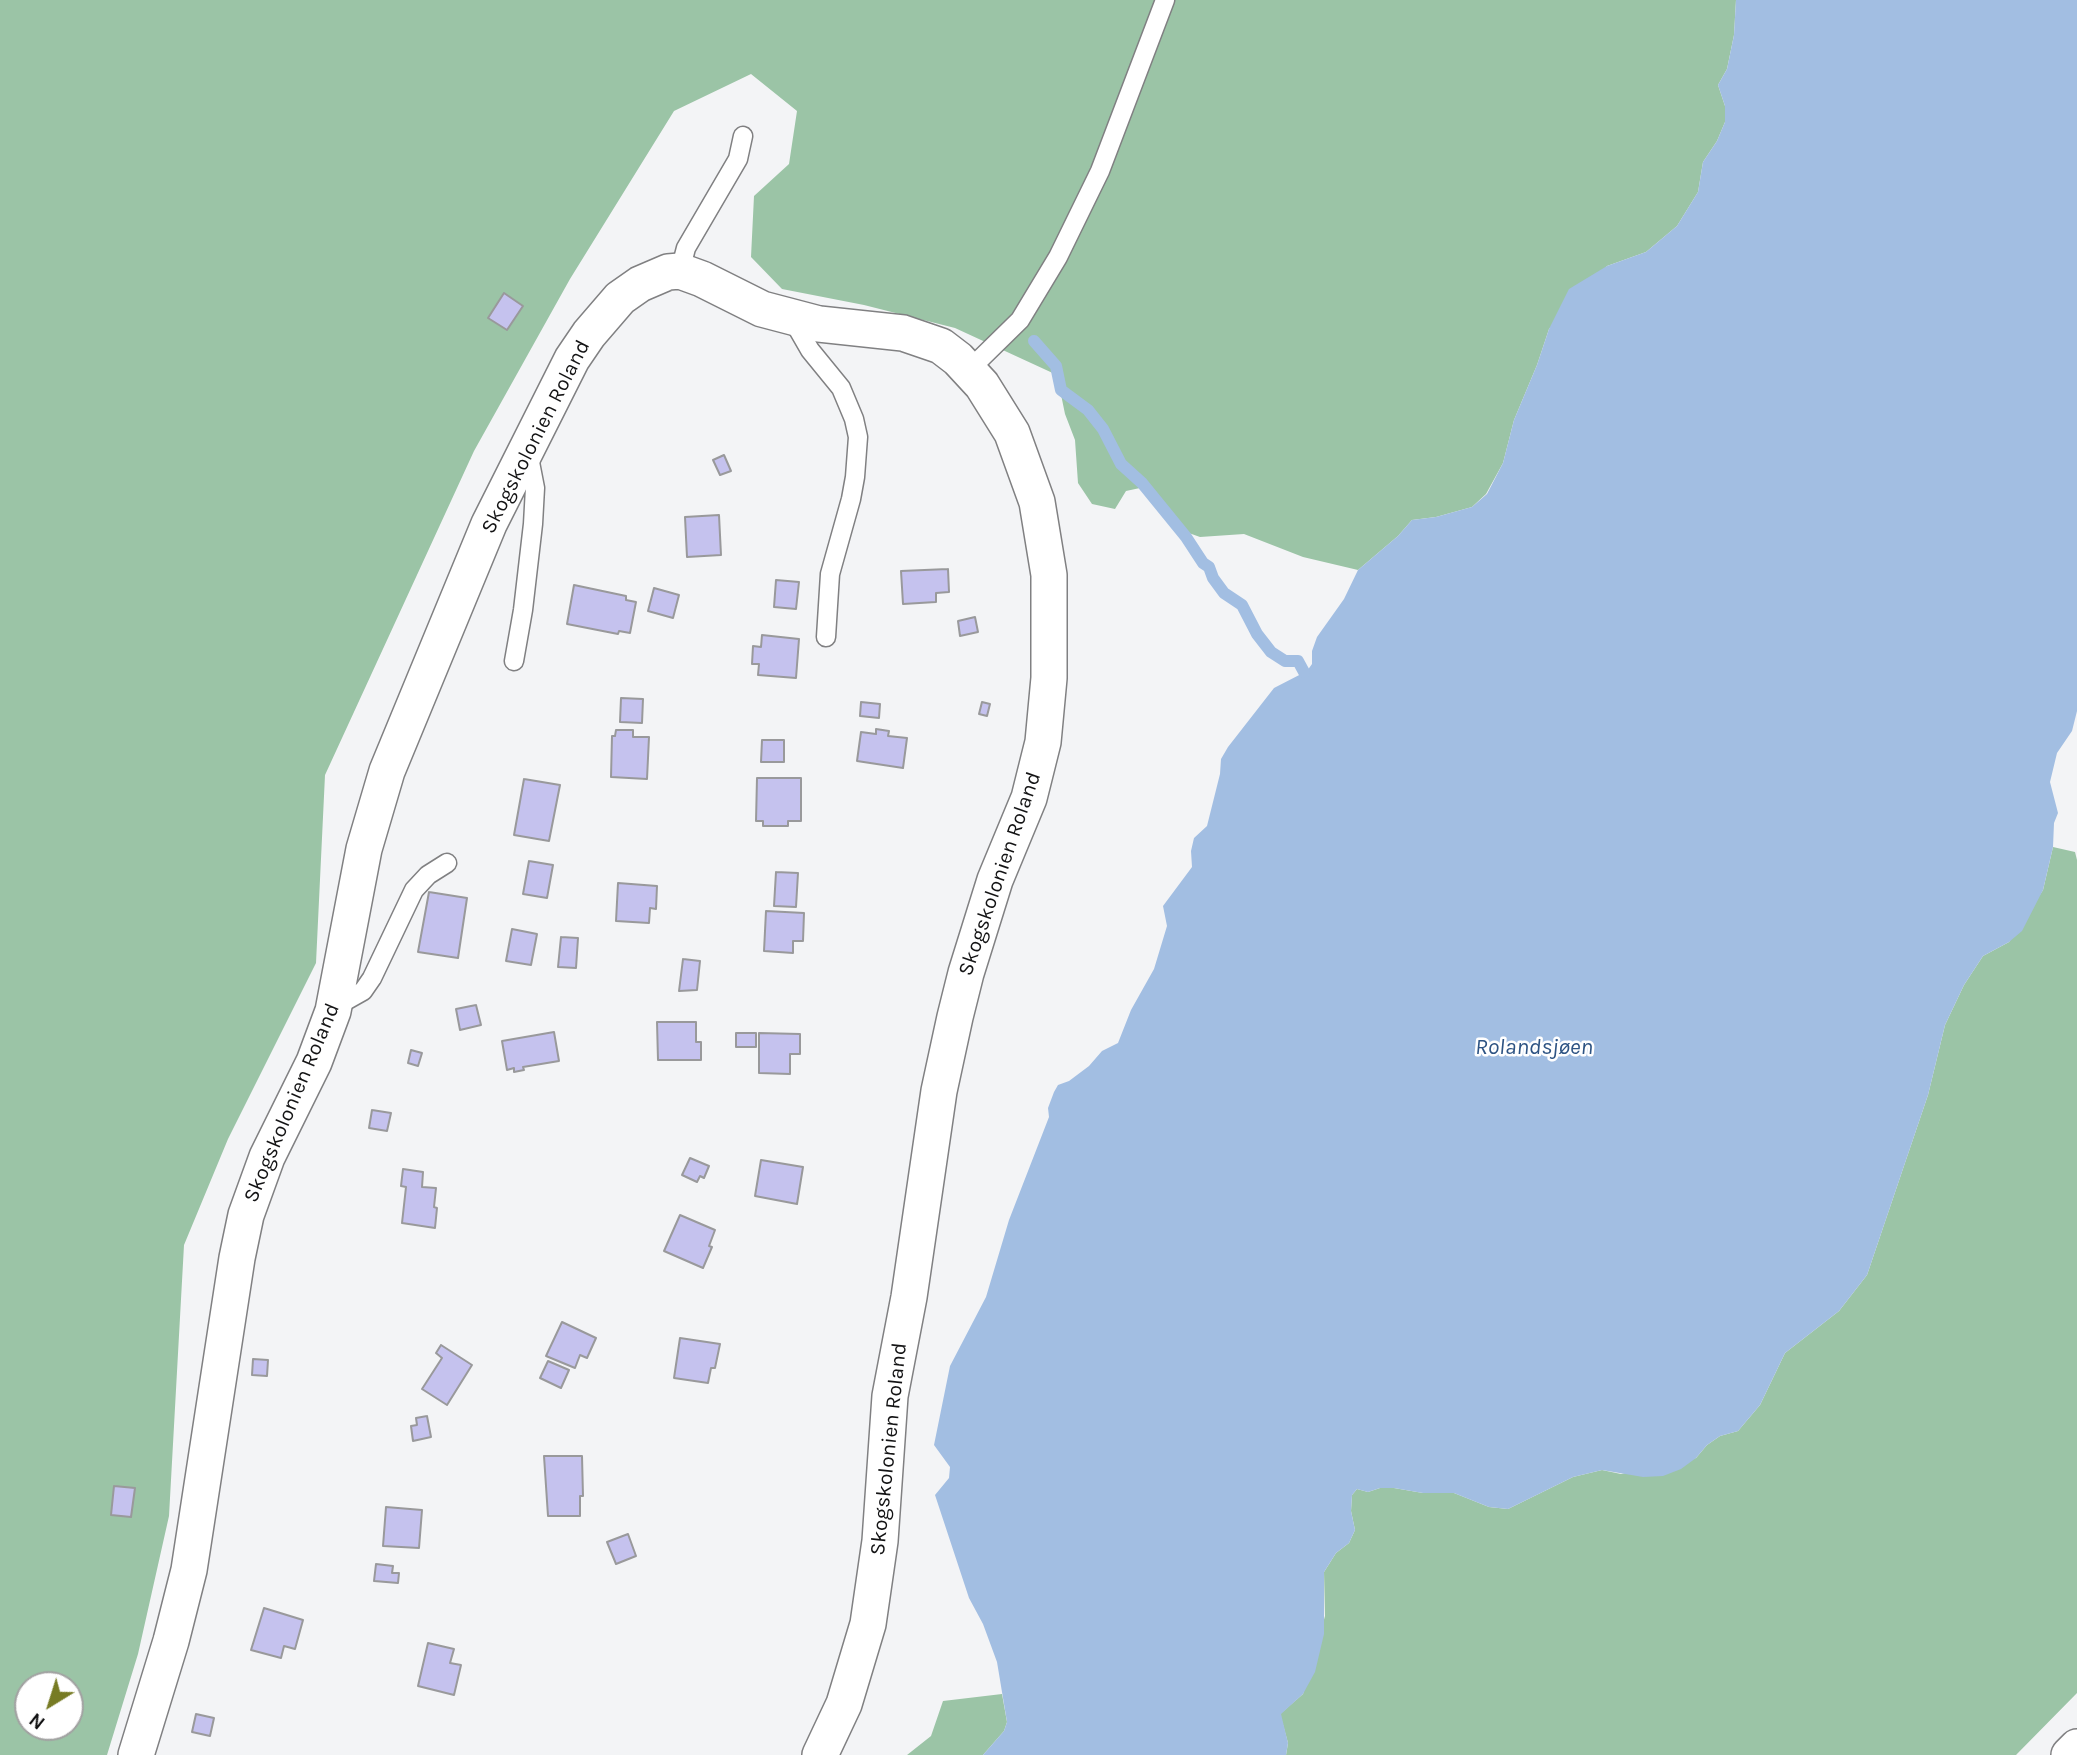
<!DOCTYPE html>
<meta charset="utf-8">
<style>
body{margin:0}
#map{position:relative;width:2077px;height:1755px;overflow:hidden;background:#f3f4f6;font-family:Karla,sans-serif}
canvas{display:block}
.north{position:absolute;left:14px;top:1671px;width:70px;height:70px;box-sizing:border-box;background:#fff;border:2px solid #a1a1a1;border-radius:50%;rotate:218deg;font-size:19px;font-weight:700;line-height:28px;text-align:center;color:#131314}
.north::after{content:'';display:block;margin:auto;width:24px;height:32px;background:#777b24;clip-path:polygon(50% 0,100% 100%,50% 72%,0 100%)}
</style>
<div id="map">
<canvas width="2077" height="1755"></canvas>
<div class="north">N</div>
</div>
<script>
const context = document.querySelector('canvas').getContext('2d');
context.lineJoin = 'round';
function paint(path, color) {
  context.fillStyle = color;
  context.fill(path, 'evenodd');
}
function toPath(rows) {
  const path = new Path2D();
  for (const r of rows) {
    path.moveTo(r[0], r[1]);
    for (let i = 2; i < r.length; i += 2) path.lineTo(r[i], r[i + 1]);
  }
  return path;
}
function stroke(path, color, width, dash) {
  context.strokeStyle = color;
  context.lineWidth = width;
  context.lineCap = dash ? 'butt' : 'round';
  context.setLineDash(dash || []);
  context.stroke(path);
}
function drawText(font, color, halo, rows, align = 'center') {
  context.font = font + ' Karla,sans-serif';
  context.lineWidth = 5;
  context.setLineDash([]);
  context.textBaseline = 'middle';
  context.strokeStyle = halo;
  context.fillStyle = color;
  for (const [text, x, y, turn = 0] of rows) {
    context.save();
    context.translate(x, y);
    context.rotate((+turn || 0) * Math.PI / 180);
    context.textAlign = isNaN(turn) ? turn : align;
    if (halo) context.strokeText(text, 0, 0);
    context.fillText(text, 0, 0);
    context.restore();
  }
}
const forest = toPath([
 [0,0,1736,0,1734,35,1727,69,1718,85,1725,106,1725,122,1717,141,1703,162,1698,192,1677,226,1646,252,1607,266,1549,329,1537,365,1514,420,1503,463,1486,494,1472,507,1436,517,1412,520,1398,536,1358,570,1303,557,1244,534,1200,537,1172,527,1140,488,1126,491,1115,509,1092,504,1078,483,1075,440,1065,414,1057,375,955,328,864,305,782,289,751,257,754,196,789,164,797,111,751,74,674,111,570,279,474,451,325,775,316,963,228,1139,184,1245,169,1516,138,1654,107,1755,0,1755],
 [28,1685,70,1685,70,1727,28,1727],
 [2053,847,2075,852,2077,860,2077,1693,2016,1755,1286,1755,1288,1743,1280,1714,1303,1694,1325,1616,1324,1572,1336,1553,1349,1543,1355,1530,1351,1511,1352,1495,1357,1489,1368,1492,1380,1488,1394,1488,1423,1493,1454,1493,1489,1507,1508,1509,1573,1477,1602,1470,1621,1474,1696,1458,1707,1445,1720,1436,1738,1431,1760,1405,1785,1353,1839,1311,1867,1275,1928,1095,1945,1025,1964,985,1983,956,2009,942,2043,890],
 [1002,1694,1007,1722,1004,1731,983,1755,907,1755,931,1736,943,1701]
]);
const water = toPath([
 [1736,0,2077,0,2077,711,2072,731,2057,753,2050,782,2058,813,2054,823,2053,847,2043,890,2022,931,2009,942,1983,956,1964,985,1945,1025,1928,1095,1867,1275,1839,1311,1785,1353,1760,1405,1738,1431,1720,1436,1707,1445,1696,1458,1681,1469,1663,1476,1643,1477,1602,1470,1573,1477,1508,1509,1489,1507,1454,1493,1423,1493,1394,1488,1380,1488,1368,1492,1357,1489,1352,1495,1351,1511,1355,1530,1349,1543,1336,1553,1324,1572,1324,1634,1315,1672,1303,1694,1281,1714,1288,1743,1286,1755,983,1755,1004,1731,1007,1722,997,1662,983,1624,969,1598,935,1495,949,1478,950,1467,934,1445,950,1366,986,1297,1009,1220,1049,1117,1048,1108,1054,1092,1058,1085,1069,1081,1089,1066,1102,1051,1118,1043,1131,1010,1154,969,1167,926,1163,906,1192,867,1191,851,1194,838,1207,826,1220,774,1221,759,1228,747,1274,688,1307,671,1312,664,1312,651,1317,637,1344,599,1358,570,1398,536,1412,520,1436,517,1472,507,1487,494,1503,463,1514,420,1537,365,1549,329,1569,289,1607,266,1646,252,1677,226,1698,192,1703,162,1717,141,1725,122,1725,106,1718,85,1727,69,1734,35]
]);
const stream = toPath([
 [1034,341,1056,366,1061,390,1088,410,1103,429,1121,464,1142,483,1186,537,1203,563,1209,567,1213,578,1224,593,1242,605,1257,634,1271,652,1285,661,1298,661,1304,672]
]);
const building = toPath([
 [504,293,523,306,507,330,488,318,504,293],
 [724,455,731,471,720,475,713,460,724,455],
 [719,515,721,555,687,557,685,517,719,515],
 [948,569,949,592,936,593,936,602,903,604,901,571,948,569],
 [776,580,799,582,796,609,774,607,776,580],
 [574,585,626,596,626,600,636,602,630,633,619,631,618,634,567,624,574,585],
 [654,588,679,595,673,618,648,611,654,588],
 [975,617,978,632,960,636,958,621,975,617],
 [762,635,799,639,796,678,758,675,759,664,752,664,753,646,761,647,762,635],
 [621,698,643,699,642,723,620,722,621,698],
 [861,702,880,704,879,718,860,716,861,702],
 [982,702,990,704,987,716,979,714,982,702],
 [876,729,889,731,888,736,907,738,903,768,857,761,861,732,876,734,876,729],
 [616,730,633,730,633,737,649,737,647,779,611,777,612,736,615,736,616,730],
 [762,740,784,740,784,762,761,762,762,740],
 [757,778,801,778,801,821,788,821,788,826,763,826,763,821,756,821,757,778],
 [524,779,560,785,549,841,514,835,524,779],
 [529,861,553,865,547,898,523,894,529,861],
 [776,872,798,873,796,907,774,906,776,872],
 [618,883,657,886,656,909,650,908,649,923,616,921,618,883],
 [429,892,467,898,458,958,418,952,429,892],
 [766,911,804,913,803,941,793,941,793,953,764,951,766,911],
 [512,929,537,934,531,965,506,961,512,929],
 [561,937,578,938,576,968,558,967,561,937],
 [683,959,700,961,697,990,679,991,683,959],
 [476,1005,481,1025,460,1030,456,1009,476,1005],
 [657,1022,696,1022,696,1042,701,1042,701,1060,658,1060,657,1022],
 [554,1032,559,1061,523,1067,524,1070,514,1072,514,1068,507,1070,502,1041,554,1032],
 [736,1033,756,1033,756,1047,736,1047,736,1033],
 [759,1033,800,1034,800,1054,790,1054,790,1074,759,1073,759,1033],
 [411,1050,422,1053,418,1066,408,1063,411,1050],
 [372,1110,391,1113,387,1131,369,1128,372,1110],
 [690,1158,709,1166,704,1178,700,1176,697,1182,682,1175,690,1158],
 [761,1160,803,1167,797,1204,755,1196,761,1160],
 [403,1169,423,1172,422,1187,436,1188,434,1207,437,1208,435,1228,402,1223,406,1187,401,1186,403,1169],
 [680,1215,715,1230,709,1246,712,1247,703,1268,664,1251,680,1215],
 [562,1322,596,1338,587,1358,580,1355,575,1368,546,1356,562,1322],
 [680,1338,720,1344,715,1368,711,1368,708,1383,674,1378,680,1338],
 [441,1345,472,1365,447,1405,422,1389,442,1358,436,1353,441,1345],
 [253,1359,268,1360,267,1376,252,1375,253,1359],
 [548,1361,569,1370,561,1388,540,1378,548,1361],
 [427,1416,431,1437,413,1441,411,1426,417,1425,416,1418,427,1416],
 [544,1456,582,1456,583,1496,580,1496,580,1516,548,1516,544,1456],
 [114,1486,135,1488,131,1517,111,1515,114,1486],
 [386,1507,422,1510,419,1548,383,1546,386,1507],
 [628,1534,636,1556,616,1564,607,1542,628,1534],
 [376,1564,393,1566,392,1573,399,1573,398,1583,374,1581,376,1564],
 [264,1608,303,1620,295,1649,284,1646,281,1658,251,1650,264,1608],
 [428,1643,454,1649,450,1663,461,1665,454,1695,418,1686,428,1643],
 [196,1714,214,1718,210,1736,192,1732,196,1714]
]);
const lane = toPath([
 [680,271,686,248,738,159,743,136],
 [791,317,810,350,841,388,854,419,858,437,855,477,851,499,830,574,826,637],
 [970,369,1020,320,1058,257,1100,171,1165,0],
 [514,661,523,610,533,524,535,488,528,452],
 [336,1000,347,1000,363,991,372,978,414,890,428,875,447,863]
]);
const street = toPath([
 [136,1755,171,1641,189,1570,237,1258,246,1215,267,1157,314,1062,333,1011,364,849,387,771,489,524,572,359,589,334,620,298,640,284,668,272,680,271,702,279,762,309,819,324,903,333,941,346,958,359,982,385,1012,433,1037,502,1049,575,1049,678,1043,742,1029,798,995,880,966,973,955,1017,939,1091,909,1297,890,1396,880,1541,868,1624,844,1704,820,1755],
 [2069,1755,2077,1747]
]);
const streetNames = [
 ["Skogskolonien Roland",536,437,-63],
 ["Skogskolonien Roland",1000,874,-71],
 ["Skogskolonien Roland",292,1103,-67],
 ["Skogskolonien Roland",889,1449,-84]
];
const waterNames = [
 ["Rolandsjøen",1534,1047]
];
paint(forest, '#9bc4a6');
paint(water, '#a2bee2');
stroke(stream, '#a2bee2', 12);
paint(building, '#c5c2ee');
stroke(building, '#99999b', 2);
stroke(lane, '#808082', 21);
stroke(street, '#808082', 38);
stroke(lane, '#fff', 18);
stroke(street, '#fff', 35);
drawText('21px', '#131314', '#fff', streetNames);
drawText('italic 23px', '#2d5383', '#fff', waterNames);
</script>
